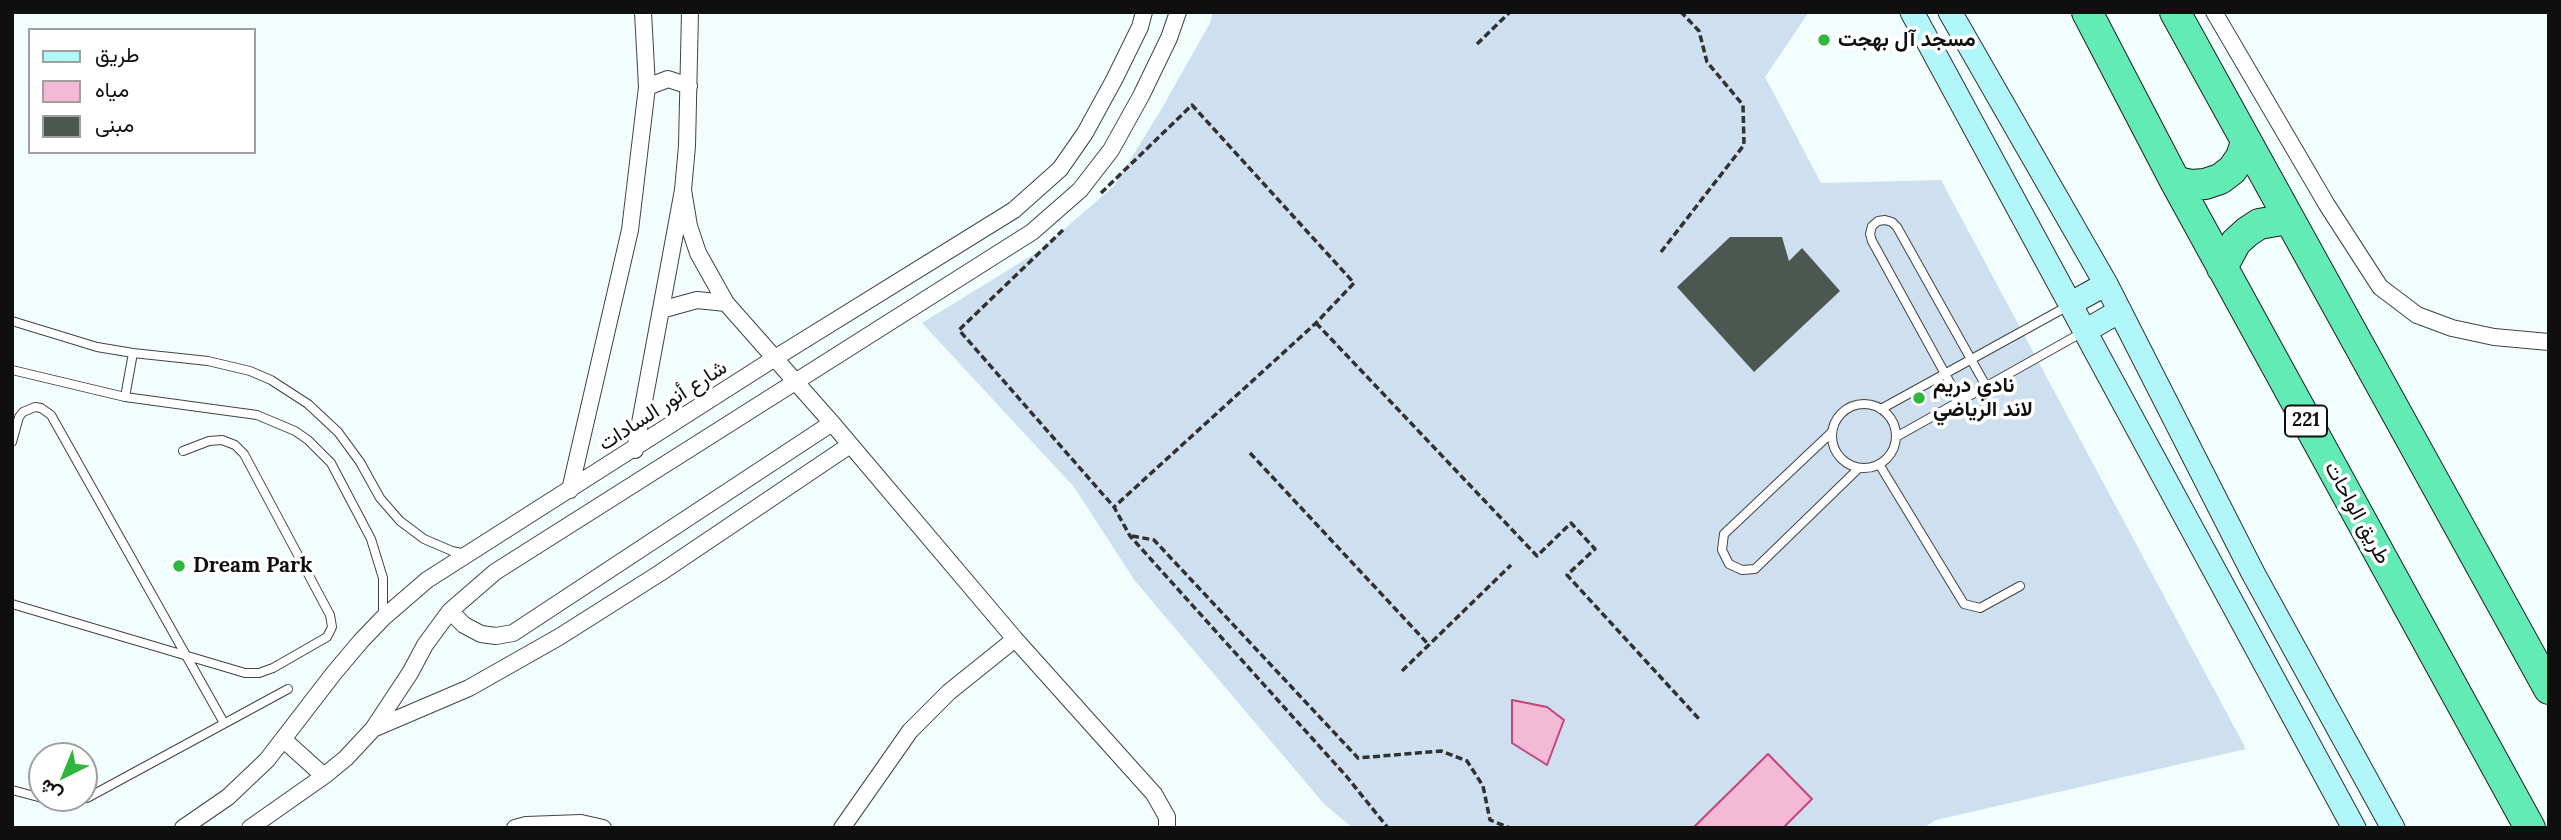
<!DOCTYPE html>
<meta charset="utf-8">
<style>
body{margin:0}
#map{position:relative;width:2561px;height:840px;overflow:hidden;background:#f2fefe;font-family:Lora,Vazirmatn,serif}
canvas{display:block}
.frame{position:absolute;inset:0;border:14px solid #0f0f0f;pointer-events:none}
.legend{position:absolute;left:28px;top:28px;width:228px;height:126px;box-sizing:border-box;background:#fff;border:2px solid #9f9f9f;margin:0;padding:9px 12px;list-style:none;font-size:21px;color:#0f0f0f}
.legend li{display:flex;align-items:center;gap:14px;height:35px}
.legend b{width:35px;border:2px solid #9f9f9f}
.north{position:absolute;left:28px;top:742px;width:70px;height:70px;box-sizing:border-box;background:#fff;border:2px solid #9f9f9f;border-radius:50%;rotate:223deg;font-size:19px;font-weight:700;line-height:28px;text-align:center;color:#0f0f0f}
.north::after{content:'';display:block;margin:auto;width:24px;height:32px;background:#2fb73d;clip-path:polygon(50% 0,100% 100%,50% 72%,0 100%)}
</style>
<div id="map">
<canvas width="2561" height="840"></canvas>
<div class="frame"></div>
<ul class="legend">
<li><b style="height:9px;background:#b1f7fa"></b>طريق</li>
<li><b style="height:19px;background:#f3b9d5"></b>مياه</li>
<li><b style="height:19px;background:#4c5752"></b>مبنى</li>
</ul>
<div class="north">ش</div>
</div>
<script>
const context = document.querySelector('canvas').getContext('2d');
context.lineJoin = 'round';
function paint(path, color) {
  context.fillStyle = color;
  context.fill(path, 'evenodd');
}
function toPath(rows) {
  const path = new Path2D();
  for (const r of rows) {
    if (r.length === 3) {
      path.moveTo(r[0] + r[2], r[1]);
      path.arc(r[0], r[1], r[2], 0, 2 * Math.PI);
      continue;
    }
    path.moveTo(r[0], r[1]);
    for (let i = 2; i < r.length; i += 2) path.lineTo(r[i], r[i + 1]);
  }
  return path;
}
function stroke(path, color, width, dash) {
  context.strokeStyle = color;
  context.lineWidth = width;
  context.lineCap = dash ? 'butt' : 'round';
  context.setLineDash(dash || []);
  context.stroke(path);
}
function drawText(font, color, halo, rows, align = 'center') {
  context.font = font + ' Lora,Vazirmatn,serif';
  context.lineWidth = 7;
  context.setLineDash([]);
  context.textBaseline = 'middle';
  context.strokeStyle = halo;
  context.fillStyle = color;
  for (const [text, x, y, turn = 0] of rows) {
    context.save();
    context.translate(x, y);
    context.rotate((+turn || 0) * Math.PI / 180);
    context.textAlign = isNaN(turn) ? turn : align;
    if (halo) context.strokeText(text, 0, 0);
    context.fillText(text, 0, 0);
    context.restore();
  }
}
const pitch = toPath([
 [1213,12,1809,12,1765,77,1821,183,1941,180,2246,749,1936,820,1923,828,1353,828,1325,805,1135,581,1074,487,922,323,1039,251,1114,186,1162,108,1210,23]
]);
const water = toPath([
 [1512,700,1547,707,1564,720,1547,765,1512,743,1512,700],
 [1768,754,1812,799,1783,828,1693,828,1768,754]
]);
const building = toPath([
 [1730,237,1782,237,1789,261,1802,248,1840,291,1754,372,1677,287]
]);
const path = toPath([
 [1477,44,1510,12],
 [1101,193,1192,105,1354,283,1316,323,1114,507],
 [1063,230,959,330,1114,507,1130,536,1347,777,1388,828],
 [1661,252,1744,145,1743,105,1707,62,1699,31,1681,12],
 [1316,323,1537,556,1571,523,1595,549,1567,575,1699,719],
 [1250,453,1429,645],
 [1132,536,1154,540,1358,758,1441,751,1467,761,1483,786,1490,820,1510,828],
 [1402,671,1511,565]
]);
const lane = toPath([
 [12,321,97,347,133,353,208,361,250,371,271,380,308,404,338,432,360,462,380,498,400,521,424,539,452,551,466,554],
 [12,370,125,397,257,415,295,431,308,440,331,463,371,539,383,578,383,615],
 [125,397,133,353],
 [1960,401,1872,241,1870,234,1872,226,1878,221,1885,220,1892,222,1897,227,1986,386],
 [1864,436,32],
 [1881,409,2068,306],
 [1832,432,1724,534,1722,550,1729,564,1742,570,1755,569,1859,468],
 [1896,437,2083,332],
 [12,442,19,417,23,412,35,407,41,408,51,415,224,723],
 [1879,464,1964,604,1980,608,2020,586],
 [12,604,245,673,259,673,273,668,327,637,332,627,330,615,244,454,235,445,222,440,209,441,183,451],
 [12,790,57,802,87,798,288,689]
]);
const street = toPath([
 [2214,12,2327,205,2380,287,2417,315,2452,328,2494,337,2549,342],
 [647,87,668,79,689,86],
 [683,190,689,226,698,253,726,303,832,423,1015,639,1154,794,1167,817,1167,828],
 [661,310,697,300,726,303],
 [635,450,683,190,687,146,690,12],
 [570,490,630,230,647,87,643,12],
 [450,611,464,625,481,634,496,636,513,633,832,423],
 [373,729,469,688,559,637,660,573,850,445],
 [284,740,324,776],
 [183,828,228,797,267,760,334,673,361,641,383,618,427,580,775,358,1014,210,1060,169,1085,133,1114,80,1140,27,1144,12],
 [250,828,324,776,346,758,373,729,410,673,425,645,450,611,495,572,1032,232,1080,190,1111,150,1141,96,1169,38,1178,12],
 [515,828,526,825,581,823,603,828],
 [842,828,910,731,949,692,1015,639]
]);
const secondary = toPath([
 [1912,12,2354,828],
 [1950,12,2106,284,2253,573,2393,828],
 [2070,304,2106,284],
 [2085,331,2120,311]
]);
const highway = toPath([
 [2087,12,2175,181,2530,828],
 [2175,12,2549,689],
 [2175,181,2190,185,2205,184,2220,179,2232,170,2241,157,2246,142],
 [2222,268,2236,242,2247,232,2259,224,2288,219]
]);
const markers = [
 [1824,40,7,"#2fb73d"],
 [1919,398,7,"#2fb73d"],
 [179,566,7,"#2fb73d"]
];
const shields = [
 [2306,421,42]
];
const shieldNames = [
 ["221",2306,421]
];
const poiNames = [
 ["مسجد آل بهجت",1838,40],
 ["نادي دريم",1933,386],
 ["لاند الرياضي",1933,410],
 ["Dream Park",193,566]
];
const streetNames = [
 ["شارع أنور السادات",663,406,-33],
 ["طريق الواحات",2357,513,61]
];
paint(pitch, '#cedfef');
paint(water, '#f3b9d5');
stroke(water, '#c5447f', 2);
paint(building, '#4c5752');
stroke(lane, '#424242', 10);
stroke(street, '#424242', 18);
stroke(secondary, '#313131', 25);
stroke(highway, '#202020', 32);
stroke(path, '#313131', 3.5, [7, 3.5]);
stroke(lane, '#fff', 8);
stroke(street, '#fff', 16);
stroke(secondary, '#b1f7fa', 23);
stroke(highway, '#62ebb5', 30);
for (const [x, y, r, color] of markers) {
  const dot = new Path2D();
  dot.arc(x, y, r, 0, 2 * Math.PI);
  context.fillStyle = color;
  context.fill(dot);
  stroke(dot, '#fff', 2.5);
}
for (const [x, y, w] of shields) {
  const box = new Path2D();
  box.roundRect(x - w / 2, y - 15.5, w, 31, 5);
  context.fillStyle = '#fff';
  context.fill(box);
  stroke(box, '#0f0f0f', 2);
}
drawText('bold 19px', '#0f0f0f', null, shieldNames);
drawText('bold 21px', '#0f0f0f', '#fff', poiNames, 'left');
drawText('21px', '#0f0f0f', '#fff', streetNames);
</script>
